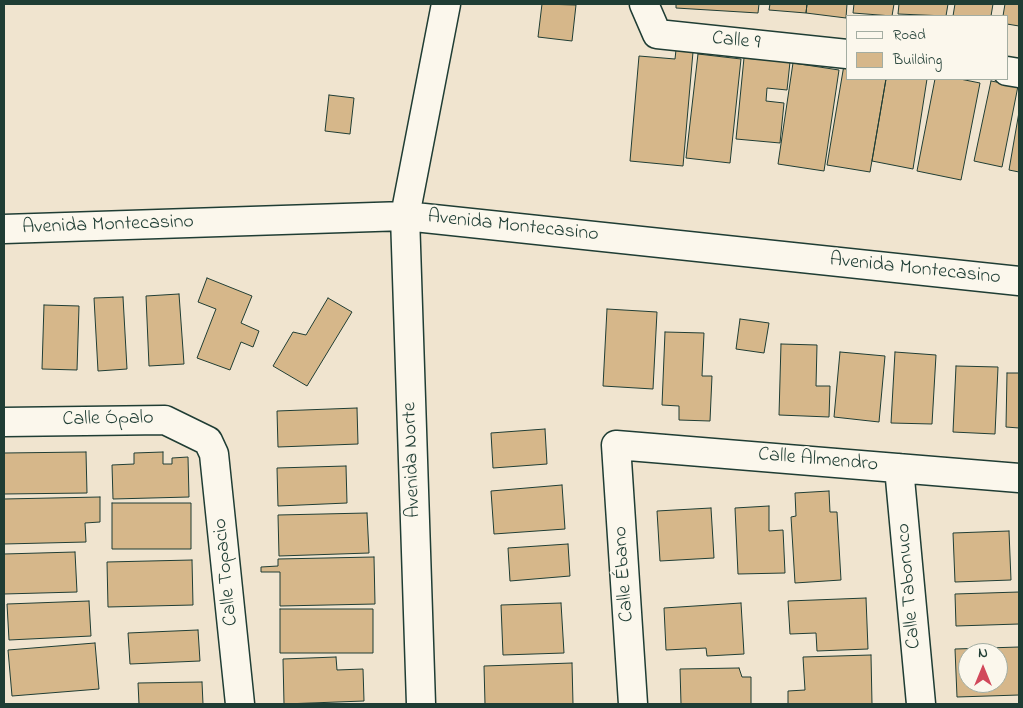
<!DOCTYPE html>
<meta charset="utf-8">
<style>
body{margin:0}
#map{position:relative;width:1023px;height:708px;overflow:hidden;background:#f0e4cf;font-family:"Indie Flower",sans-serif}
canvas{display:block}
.frame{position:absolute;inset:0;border:5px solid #1f3d34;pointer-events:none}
.legend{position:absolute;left:846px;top:15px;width:162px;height:65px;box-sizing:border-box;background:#fbf7ec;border:1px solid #a3ada2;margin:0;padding:6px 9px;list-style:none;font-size:15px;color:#1f3d34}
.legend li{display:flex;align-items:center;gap:10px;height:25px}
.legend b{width:25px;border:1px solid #a3ada2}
.north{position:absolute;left:958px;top:643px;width:50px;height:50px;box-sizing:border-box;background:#fbf7ec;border:1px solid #a3ada2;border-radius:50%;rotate:0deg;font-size:14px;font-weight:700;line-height:20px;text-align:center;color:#1f3d34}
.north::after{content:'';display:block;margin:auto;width:18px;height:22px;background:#d1495b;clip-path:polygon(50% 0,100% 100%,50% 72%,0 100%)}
</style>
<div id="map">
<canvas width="1023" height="708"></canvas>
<div class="frame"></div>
<ul class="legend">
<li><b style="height:6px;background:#fbf7ec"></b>Road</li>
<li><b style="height:14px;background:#d6b78a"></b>Building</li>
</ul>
<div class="north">N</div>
</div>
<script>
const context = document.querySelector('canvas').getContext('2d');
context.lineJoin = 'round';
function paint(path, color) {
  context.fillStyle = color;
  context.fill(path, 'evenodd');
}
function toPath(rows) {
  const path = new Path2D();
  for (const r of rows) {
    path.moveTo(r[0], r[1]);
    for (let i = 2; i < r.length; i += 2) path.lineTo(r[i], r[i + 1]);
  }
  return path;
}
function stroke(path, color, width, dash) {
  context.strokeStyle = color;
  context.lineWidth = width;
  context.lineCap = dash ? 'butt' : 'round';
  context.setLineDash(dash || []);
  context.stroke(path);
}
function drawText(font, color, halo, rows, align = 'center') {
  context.font = font + ' "Indie Flower",sans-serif';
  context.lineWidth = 4;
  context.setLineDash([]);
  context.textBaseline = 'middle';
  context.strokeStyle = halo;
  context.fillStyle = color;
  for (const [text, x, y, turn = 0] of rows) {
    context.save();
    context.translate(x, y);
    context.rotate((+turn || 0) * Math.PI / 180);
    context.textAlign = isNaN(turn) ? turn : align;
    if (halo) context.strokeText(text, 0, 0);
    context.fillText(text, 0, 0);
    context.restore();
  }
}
const building = toPath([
 [542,4,576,5,572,41,538,37,542,4],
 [676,4,759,4,758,13,676,8,676,4],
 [770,4,807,4,806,13,769,10,770,4],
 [807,4,847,4,846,18,806,13,807,4],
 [854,4,894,4,892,16,853,13,854,4],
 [899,4,948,4,946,16,898,14,899,4],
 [955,4,993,4,991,16,953,16,955,4],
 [1005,4,1019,4,1019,26,1007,24,1007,16,1003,16,1005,4],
 [676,50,693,52,683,166,630,161,639,56,675,59,676,50],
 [698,54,741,59,730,163,686,158,698,54],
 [744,58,790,62,787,90,767,88,766,101,784,103,780,143,736,139,744,58],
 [793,63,839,70,824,171,778,164,793,63],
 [844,65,847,65,847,79,886,79,870,172,827,165,844,65],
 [886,79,927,79,913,169,872,161,886,79],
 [935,79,960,79,980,83,961,180,917,171,935,79],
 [991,81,1018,86,1002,167,974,161,991,81],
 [329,95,354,98,350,134,325,131,329,95],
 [1019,112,1019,172,1009,170,1019,112],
 [207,278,252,296,241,323,259,331,253,347,241,342,230,370,197,358,216,309,198,302,207,278],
 [179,294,184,364,149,366,146,296,179,294],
 [123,297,127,369,98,371,94,298,123,297],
 [328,298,352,312,307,386,273,366,293,332,306,335,328,298],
 [44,305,79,306,77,370,42,369,44,305],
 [607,309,657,312,653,389,603,386,607,309],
 [740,319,769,323,764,353,736,349,740,319],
 [665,332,704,333,702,376,712,376,710,421,679,420,679,406,662,405,665,332],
 [781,344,817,345,816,386,830,386,829,417,779,415,781,344],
 [840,352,885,356,879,422,834,417,840,352],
 [895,352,936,355,932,424,891,423,895,352],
 [956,366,998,367,995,434,953,432,956,366],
 [1007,373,1019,373,1019,428,1006,427,1007,373],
 [357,408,358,444,278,447,277,411,357,408],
 [545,429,547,464,493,468,491,433,545,429],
 [86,452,87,493,4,494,4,453,86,452],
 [163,452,163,464,172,464,172,458,188,457,189,497,113,499,112,465,134,464,134,453,163,452],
 [346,466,347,503,278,506,277,468,346,466],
 [562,485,565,529,494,534,491,491,562,485],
 [829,491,830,512,837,512,841,580,795,583,791,517,796,516,795,493,829,491],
 [100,497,100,522,85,523,86,542,4,544,4,499,100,497],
 [112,503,191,503,191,549,112,549,112,503],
 [769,506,769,531,783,530,785,573,738,574,735,508,769,506],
 [711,508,714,558,660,561,657,511,711,508],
 [367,513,369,553,279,556,278,515,367,513],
 [1009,531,1011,580,955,582,953,533,1009,531],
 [568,544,570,576,510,581,508,548,568,544],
 [75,552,77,592,4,594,4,554,75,552],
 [374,557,375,604,280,606,280,572,261,572,261,567,278,566,278,559,374,557],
 [192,560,193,605,108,607,107,562,192,560],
 [1019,592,1019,624,956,626,955,594,1019,592],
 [866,598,868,649,817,651,816,633,790,634,788,601,866,598],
 [89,601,91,636,9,640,7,604,89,601],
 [561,603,564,653,503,655,501,605,561,603],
 [741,603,744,654,707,656,706,648,666,650,664,608,741,603],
 [280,609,373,609,373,653,280,653,280,609],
 [198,630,200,661,130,664,128,633,198,630],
 [95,643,99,689,12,696,8,650,95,643],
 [1019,647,1019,695,957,697,955,649,1019,647],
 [968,653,998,653,998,683,968,683,968,653],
 [871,655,872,704,788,704,788,691,805,690,803,657,871,655],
 [336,657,337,670,363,669,364,701,284,704,283,659,336,657],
 [572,663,573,704,485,704,484,666,572,663],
 [739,668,742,677,751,677,751,704,681,704,680,669,739,668],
 [202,682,203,704,139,704,138,683,202,682]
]);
const street = toPath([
 [644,4,657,34,847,54],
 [1007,71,1019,73],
 [4,422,165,420,208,441,214,454,240,704],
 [899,468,921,704],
 [633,704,616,445,1019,478]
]);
const secondary = toPath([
 [4,229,405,216,1019,281],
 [421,704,405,216,446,4]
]);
const streetNames = [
 ["Calle 9",736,42,6],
 ["Avenida Montecasino",108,226,-2],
 ["Avenida Montecasino",513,227,6],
 ["Avenida Montecasino",915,270,6],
 ["Calle Ópalo",108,420,-1],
 ["Avenida Norte",413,460,-92],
 ["Calle Almendro",818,461,5],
 ["Calle Topacio",227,572,-96],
 ["Calle Ébano",625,574,-94],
 ["Calle Tabonuco",910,586,-95]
];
paint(building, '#d6b78a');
stroke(building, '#1f3d34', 1);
stroke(street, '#1f3d34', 31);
stroke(secondary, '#1f3d34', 31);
stroke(street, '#fbf7ec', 28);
stroke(secondary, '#fbf7ec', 28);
drawText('20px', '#1f3d34', '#fbf7ec', streetNames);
</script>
